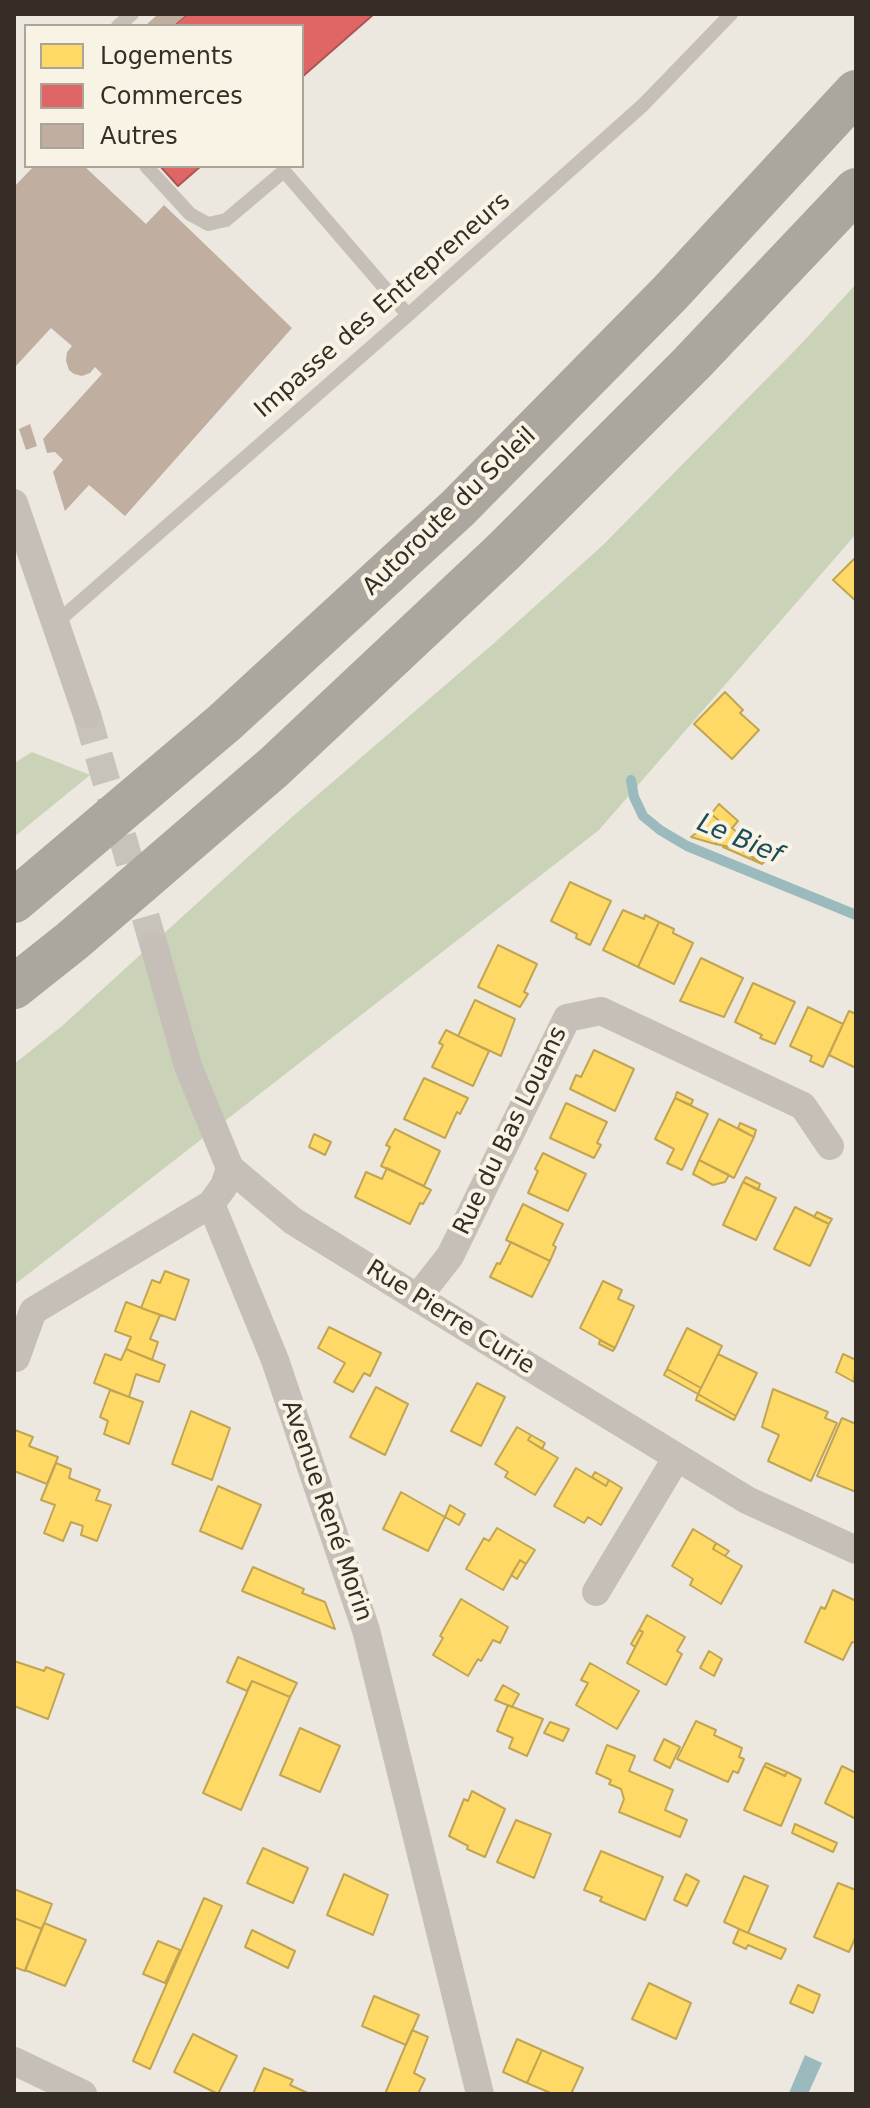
<!DOCTYPE html>
<meta charset="utf-8">
<style>
body{margin:0}
#map{position:relative;width:870px;height:2108px;overflow:hidden;background:#ece8df;font-family:"DejaVu Sans",sans-serif}
canvas{display:block}
.frame{position:absolute;inset:0;border:16px solid #352d26;pointer-events:none}
.legend{position:absolute;left:24px;top:24px;width:280px;height:144px;box-sizing:border-box;background:#f9f3e5;border:2px solid #aba499;margin:0;padding:10px 14px;list-style:none;font-size:24px;color:#352d26}
.legend li{display:flex;align-items:center;gap:16px;height:40px}
.legend b{width:40px;border:2px solid #aba499}
</style>
<div id="map">
<canvas width="870" height="2108"></canvas>
<div class="frame"></div>
<ul class="legend">
<li><b style="height:22px;background:#ffd966"></b>Logements</li>
<li><b style="height:22px;background:#e06666"></b>Commerces</li>
<li><b style="height:22px;background:#c0aea0"></b>Autres</li>
</ul>
</div>
<script>
const context = document.querySelector('canvas').getContext('2d');
context.lineJoin = 'round';
function paint(path, color) {
  context.fillStyle = color;
  context.fill(path, 'evenodd');
}
function toPath(rows) {
  const path = new Path2D();
  for (const r of rows) {
    path.moveTo(r[0], r[1]);
    for (let i = 2; i < r.length; i += 2) path.lineTo(r[i], r[i + 1]);
  }
  return path;
}
function stroke(path, color, width, dash) {
  context.strokeStyle = color;
  context.lineWidth = width;
  context.lineCap = dash ? 'butt' : 'round';
  context.setLineDash(dash || []);
  context.stroke(path);
}
function drawText(font, color, halo, rows, align = 'center') {
  context.font = font + ' "DejaVu Sans",sans-serif';
  context.lineWidth = 8;
  context.setLineDash([]);
  context.textBaseline = 'middle';
  context.strokeStyle = halo;
  context.fillStyle = color;
  for (const [text, x, y, turn = 0] of rows) {
    context.save();
    context.translate(x, y);
    context.rotate((+turn || 0) * Math.PI / 180);
    context.textAlign = isNaN(turn) ? turn : align;
    if (halo) context.strokeText(text, 0, 0);
    context.fillText(text, 0, 0);
    context.restore();
  }
}
const green = toPath([
 [856,284,856,534,599,830,14,1285,14,1064,62,1026,292,817,493,644,603,545,802,343],
 [32,752,90,775,14,837,14,763]
]);
const water = toPath([
 [805,2055,822,2063,808,2094,791,2094,789,2093]
]);
const homes = toPath([
 [856,557,856,601,833,580,856,557],
 [725,692,743,710,740,713,759,730,732,759,694,724,725,692],
 [719,804,738,821,732,828,747,841,753,834,773,851,770,855,762,848,754,858,740,849,715,844,729,829,711,814,719,804],
 [711,814,729,829,715,844,691,837,703,828,701,825,711,814],
 [727,846,740,849,762,864,723,847,727,846],
 [762,848,770,855,762,864,754,858,762,848],
 [570,882,611,901,590,945,576,938,577,934,551,921,570,882],
 [623,910,644,919,645,915,659,922,638,967,603,950,623,910],
 [659,922,674,929,673,933,693,943,674,984,638,967,659,922],
 [498,945,537,964,524,992,528,994,520,1007,478,987,498,945],
 [701,958,743,978,724,1017,680,1001,701,958],
 [753,983,795,1002,775,1044,760,1038,762,1035,735,1022,753,983],
 [475,1000,515,1019,501,1056,458,1036,475,1000],
 [808,1007,843,1024,823,1067,810,1061,812,1056,790,1046,808,1007],
 [849,1011,856,1014,856,1068,829,1055,849,1011],
 [446,1030,489,1051,473,1086,432,1067,443,1045,439,1043,446,1030],
 [594,1050,634,1069,615,1111,570,1089,576,1075,581,1077,594,1050],
 [424,1078,468,1098,460,1114,457,1112,445,1138,404,1119,424,1078],
 [677,1092,693,1100,691,1105,675,1098,677,1092],
 [675,1098,708,1114,682,1170,667,1163,674,1149,655,1139,675,1098],
 [566,1103,607,1122,597,1143,601,1145,594,1158,550,1138,566,1103],
 [719,1119,754,1137,734,1178,699,1160,719,1119],
 [740,1123,756,1130,754,1137,738,1128,740,1123],
 [395,1129,440,1151,424,1186,381,1166,390,1147,386,1145,395,1129],
 [314,1134,331,1142,325,1155,309,1147,314,1134],
 [543,1153,586,1174,568,1211,528,1193,538,1171,535,1169,543,1153],
 [699,1160,729,1175,725,1182,713,1185,693,1174,699,1160],
 [387,1168,431,1190,423,1204,420,1203,410,1224,355,1197,366,1172,382,1179,387,1168],
 [746,1177,760,1184,758,1190,743,1182,746,1177],
 [743,1182,776,1198,756,1240,723,1225,743,1182],
 [523,1204,563,1224,553,1245,556,1247,550,1261,506,1240,523,1204],
 [795,1207,829,1224,810,1266,774,1249,795,1207],
 [817,1212,832,1219,829,1224,814,1217,817,1212],
 [511,1242,550,1261,532,1297,490,1277,497,1263,500,1264,511,1242],
 [165,1271,189,1280,175,1320,141,1308,152,1280,160,1283,165,1271],
 [603,1281,622,1290,618,1299,634,1306,615,1348,580,1328,603,1281],
 [126,1302,160,1315,150,1339,158,1342,152,1360,126,1349,131,1337,115,1331,126,1302],
 [329,1327,381,1353,370,1376,364,1373,353,1392,334,1382,345,1363,318,1348,329,1327],
 [687,1328,722,1346,701,1388,667,1369,687,1328],
 [600,1340,615,1348,613,1351,599,1344,600,1340],
 [126,1349,165,1365,159,1382,136,1374,129,1397,94,1383,105,1354,121,1360,126,1349],
 [718,1354,757,1373,736,1416,698,1394,718,1354],
 [843,1354,856,1360,854,1382,836,1372,843,1354],
 [667,1369,701,1388,698,1394,664,1375,667,1369],
 [477,1383,505,1397,481,1446,451,1431,477,1383],
 [376,1387,408,1404,385,1455,350,1437,376,1387],
 [773,1389,828,1412,825,1418,837,1423,811,1481,768,1461,779,1435,762,1427,773,1389],
 [110,1390,143,1402,129,1444,104,1434,108,1421,100,1417,110,1390],
 [698,1394,736,1416,734,1420,696,1400,698,1394],
 [191,1411,230,1428,212,1480,172,1464,191,1411],
 [842,1418,856,1424,856,1492,817,1476,842,1418],
 [517,1427,531,1435,528,1440,558,1458,535,1495,505,1477,508,1472,495,1464,517,1427],
 [15,1430,33,1437,29,1446,58,1457,47,1484,14,1471,15,1430],
 [531,1435,545,1443,542,1449,528,1440,531,1435],
 [56,1463,71,1469,69,1478,100,1490,96,1500,111,1505,97,1541,81,1535,83,1526,71,1522,63,1541,44,1533,55,1505,41,1500,56,1463],
 [576,1468,606,1486,609,1480,622,1488,601,1525,588,1517,584,1523,554,1506,576,1468],
 [595,1472,609,1480,606,1486,592,1477,595,1472],
 [218,1486,261,1505,242,1549,200,1531,218,1486],
 [401,1492,445,1517,428,1551,383,1529,401,1492],
 [450,1505,465,1514,459,1525,445,1517,450,1505],
 [497,1528,535,1550,526,1564,520,1560,503,1590,466,1569,484,1538,489,1541,497,1528],
 [693,1529,716,1543,713,1549,742,1566,721,1604,690,1585,693,1579,672,1566,693,1529],
 [716,1543,729,1551,725,1556,713,1549,716,1543],
 [520,1560,526,1564,517,1579,511,1575,520,1560],
 [253,1567,304,1589,302,1593,325,1602,335,1629,242,1591,253,1567],
 [833,1590,856,1601,856,1643,852,1642,843,1660,805,1642,821,1607,825,1609,833,1590],
 [461,1599,508,1627,500,1643,493,1640,481,1661,478,1659,468,1676,433,1655,443,1638,440,1636,461,1599],
 [647,1615,685,1637,677,1651,682,1654,666,1685,627,1663,643,1632,639,1630,647,1615],
 [639,1630,643,1632,635,1647,631,1644,639,1630],
 [709,1651,722,1659,714,1676,700,1668,709,1651],
 [238,1657,297,1683,290,1697,252,1681,247,1691,227,1682,238,1657],
 [14,1661,44,1671,46,1667,64,1674,48,1719,14,1706,14,1661],
 [590,1663,639,1691,617,1729,576,1705,588,1683,581,1680,590,1663],
 [252,1681,290,1697,241,1810,203,1793,252,1681],
 [503,1685,519,1694,512,1707,495,1700,503,1685],
 [508,1705,543,1719,527,1756,509,1748,513,1738,497,1731,508,1705],
 [696,1721,716,1730,714,1735,742,1748,739,1757,744,1759,738,1773,733,1771,728,1782,677,1759,696,1721],
 [550,1722,569,1729,563,1741,544,1733,550,1722],
 [300,1728,340,1746,320,1792,280,1775,300,1728],
 [664,1739,680,1747,670,1768,654,1760,664,1739],
 [607,1745,635,1756,629,1771,673,1790,665,1810,687,1820,680,1837,619,1812,624,1799,621,1789,609,1784,611,1780,596,1773,607,1745],
 [766,1763,787,1772,785,1776,764,1766,766,1763],
 [764,1766,785,1776,787,1772,801,1779,781,1826,744,1810,764,1766],
 [842,1766,856,1773,856,1819,825,1803,842,1766],
 [472,1791,505,1809,485,1857,467,1849,468,1846,449,1836,464,1799,468,1801,472,1791],
 [516,1820,551,1834,534,1878,497,1862,516,1820],
 [795,1824,837,1843,833,1852,792,1833,795,1824],
 [263,1848,308,1868,293,1903,247,1883,263,1848],
 [601,1851,663,1877,645,1920,600,1901,602,1897,584,1890,601,1851],
 [344,1874,388,1895,373,1935,327,1915,344,1874],
 [686,1874,699,1881,687,1906,674,1900,686,1874],
 [744,1876,768,1886,748,1933,724,1922,744,1876],
 [838,1883,856,1890,856,1936,849,1952,814,1937,838,1883],
 [14,1889,52,1904,42,1929,14,1918,14,1889],
 [204,1898,222,1906,150,2069,133,2061,204,1898],
 [14,1918,42,1929,25,1971,14,1967,14,1918],
 [44,1923,86,1940,65,1986,25,1970,44,1923],
 [739,1929,786,1949,781,1959,748,1945,746,1949,733,1943,739,1929],
 [252,1930,295,1951,288,1968,245,1947,252,1930],
 [158,1941,180,1950,165,1983,143,1974,158,1941],
 [649,1983,691,2003,676,2039,632,2019,649,1983],
 [798,1985,820,1995,813,2013,790,2003,798,1985],
 [374,1996,419,2015,406,2045,362,2026,374,1996],
 [412,2030,428,2037,414,2073,425,2079,418,2094,385,2094,412,2030],
 [193,2034,237,2056,218,2094,174,2072,193,2034],
 [517,2039,542,2050,527,2083,503,2072,517,2039],
 [542,2050,583,2068,571,2094,553,2094,527,2083,542,2050],
 [264,2068,293,2080,290,2085,310,2094,253,2094,264,2068]
]);
const shops = toPath([
 [187,14,374,14,302,77,302,26,173,26,187,14],
 [160,166,201,166,178,186,160,166]
]);
const stream = toPath([
 [631,780,634,797,643,816,660,830,687,846,856,915]
]);
const building = toPath([
 [158,14,187,14,173,26,145,26],
 [34,166,84,166,146,224,164,205,292,328,125,516,89,485,65,511,53,472,63,460,55,452,47,453,43,439,102,374,95,367,90,373,82,376,74,374,69,370,66,361,67,352,72,346,51,328,15,367,14,364,14,187],
 [30,424,37,446,26,450,19,429]
]);
const streetTunnel = toPath([
 [87,715,154,946]
]);
const lane = toPath([
 [118,26,132,14],
 [146,166,190,214,208,224,226,220,284,171,408,315],
 [56,623,408,315,643,105,731,14]
]);
const street = toPath([
 [14,503,87,715],
 [230,1168,293,1221,533,1369,747,1500,856,1550],
 [211,1204,275,1360,366,1630,480,2094],
 [417,1298,450,1256,567,1018,601,1011,803,1106,830,1146],
 [16,1358,33,1311,211,1204,224,1186,230,1168,188,1066,154,946],
 [596,1592,677,1457],
 [14,2061,83,2094]
]);
const highway = toPath([
 [14,901,224,723,458,508,670,293,856,92],
 [14,987,72,941,274,767,504,551,692,363,856,190]
]);
const streetNames = [
 ["Impasse des Entrepreneurs",383,306,-41],
 ["Autoroute du Soleil",450,512,-44],
 ["Rue du Bas Louans",511,1131,-64],
 ["Rue Pierre Curie",450,1318,32],
 ["Avenue René Morin",326,1511,71]
];
const waterNames = [
 ["Le Bief",739,840,23]
];
paint(green, '#cad3b8');
paint(water, '#9ababd');
paint(homes, '#ffd966');
stroke(homes, '#c2a553', 2);
paint(shops, '#e06666');
stroke(shops, '#ad5553', 2);
stroke(stream, '#9ababd', 10);
paint(building, '#c0aea0');
stroke(streetTunnel, '#c7c3ba', 28, [28, 14]);
stroke(lane, '#c5bfb8', 14);
stroke(street, '#c5bfb8', 28);
stroke(highway, '#aba69e', 44);
drawText('24px', '#352d26', '#f9f3e5', streetNames);
drawText('italic 26px', '#1b4c57', '#f9f3e5', waterNames);
</script>
